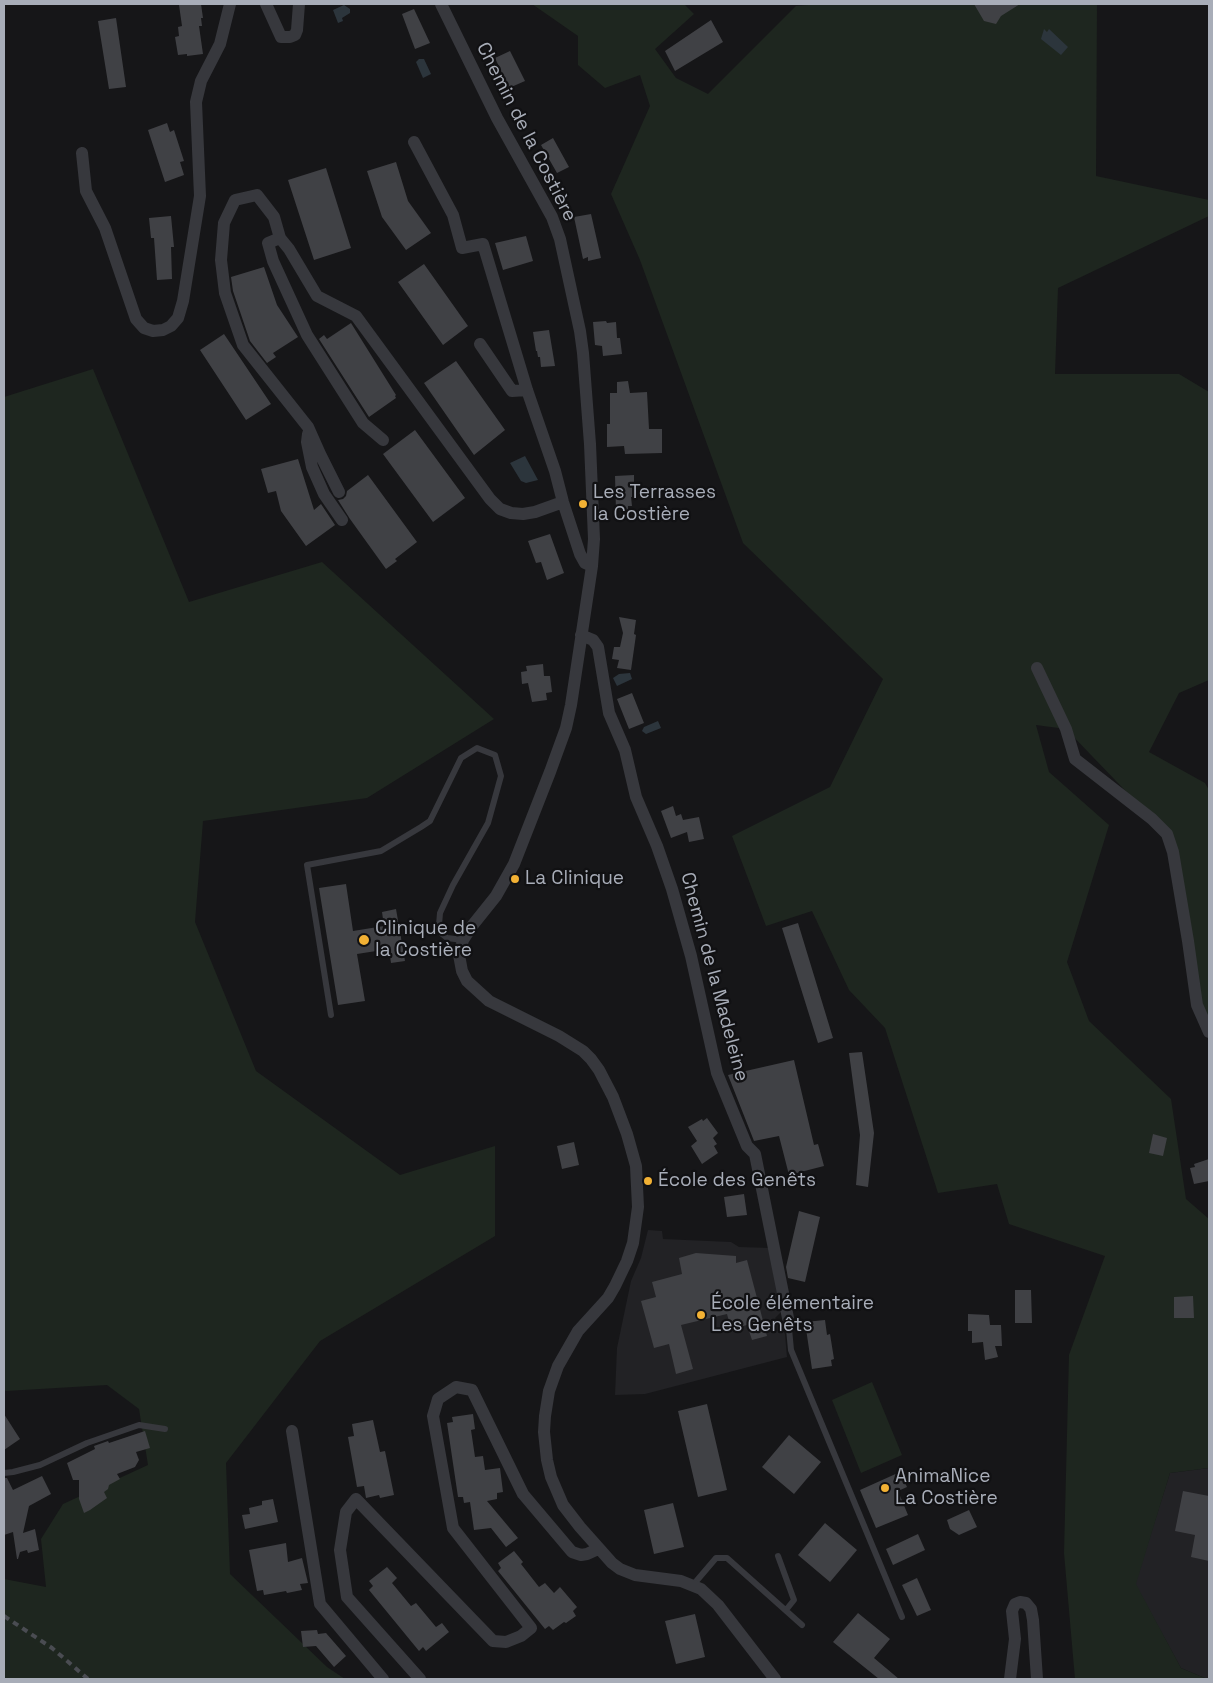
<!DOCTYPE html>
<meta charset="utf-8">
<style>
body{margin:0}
#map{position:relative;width:1213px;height:1683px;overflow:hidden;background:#161618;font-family:"Space Grotesk",sans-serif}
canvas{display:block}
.frame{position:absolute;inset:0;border:5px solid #a8adb8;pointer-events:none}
</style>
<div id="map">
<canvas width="1213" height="1683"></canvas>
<div class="frame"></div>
</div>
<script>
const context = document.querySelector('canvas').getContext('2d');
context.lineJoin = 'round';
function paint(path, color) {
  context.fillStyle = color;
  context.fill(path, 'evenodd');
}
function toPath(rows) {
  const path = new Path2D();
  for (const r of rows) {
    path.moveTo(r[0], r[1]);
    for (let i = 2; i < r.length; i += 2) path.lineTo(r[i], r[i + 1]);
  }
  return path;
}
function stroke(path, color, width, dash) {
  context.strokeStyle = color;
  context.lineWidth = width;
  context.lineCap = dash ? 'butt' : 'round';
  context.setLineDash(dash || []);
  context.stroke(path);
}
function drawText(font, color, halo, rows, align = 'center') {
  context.font = font + ' "Space Grotesk",sans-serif';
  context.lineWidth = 4.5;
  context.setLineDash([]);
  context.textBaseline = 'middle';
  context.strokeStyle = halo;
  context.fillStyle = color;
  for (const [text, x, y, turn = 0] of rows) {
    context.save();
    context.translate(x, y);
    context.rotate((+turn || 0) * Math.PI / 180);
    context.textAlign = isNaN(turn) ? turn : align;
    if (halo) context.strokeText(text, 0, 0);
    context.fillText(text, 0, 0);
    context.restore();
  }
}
const built = toPath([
 [648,1230,662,1231,663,1239,731,1242,739,1247,771,1248,781,1312,775,1318,785,1334,787,1357,645,1394,615,1395,617,1348,631,1281,641,1258],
 [1209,1468,1209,1679,1207,1679,1181,1668,1135,1584,1170,1473]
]);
const green = toPath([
 [532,4,685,5,694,14,655,49,676,78,708,94,796,6,820,4,1097,4,1096,176,1209,200,1209,216,1058,288,1055,374,1179,374,1209,392,1209,680,1179,693,1149,752,1205,783,1209,790,1209,1032,1197,1005,1167,834,1066,729,1036,725,1049,772,1109,825,1067,962,1089,1021,1171,1099,1186,1199,1209,1219,1209,1468,1170,1473,1136,1584,1181,1668,1207,1679,1075,1679,1064,1553,1069,1355,1105,1256,1009,1224,997,1184,938,1193,885,1028,849,990,812,911,766,926,732,836,830,787,883,679,743,543,640,260,611,194,650,106,640,75,605,88,578,65,578,36],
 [93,369,189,602,322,562,494,719,367,798,203,821,195,922,256,1071,400,1175,495,1146,495,1236,320,1341,226,1463,230,1574,327,1667,345,1679,4,1679,4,1579,46,1587,41,1539,63,1504,148,1465,139,1409,107,1385,6,1391,4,1390,4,397],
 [872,1382,902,1455,861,1473,832,1400]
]);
const water = toPath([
 [344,5,350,9,350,13,342,18,343,21,338,23,333,10],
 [1044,29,1047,32,1049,29,1068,47,1061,55,1041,39],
 [419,59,424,59,431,74,423,78,416,62],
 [525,456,538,480,526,483,521,481,510,463],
 [630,673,632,679,617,686,613,678,619,674],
 [658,721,661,728,646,734,642,731,644,727]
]);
const building = toPath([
 [201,4,203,18,201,18,202,26,199,26,203,54,187,56,187,54,178,55,175,37,179,36,178,27,182,26,179,5],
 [974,4,1020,4,1001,16,996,24,984,21],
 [414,9,430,43,415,49,402,14],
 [116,18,126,87,109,89,98,21],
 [711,20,723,42,675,71,665,51],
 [510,51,525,81,509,88,495,58],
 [167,123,170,132,174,130,184,161,180,162,184,175,165,182,148,130],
 [553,138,569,167,557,173,541,145],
 [396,162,408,201,431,233,406,250,382,217,367,171],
 [326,168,351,248,314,260,288,180],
 [591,214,601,258,588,261,588,257,583,259,574,217],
 [171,216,174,247,171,247,172,279,157,280,154,238,151,238,149,218],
 [526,236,533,261,503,270,495,243],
 [424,264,468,326,443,345,398,282],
 [264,267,277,305,298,337,273,353,276,357,267,363,250,341,233,291,231,277],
 [606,321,607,323,616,322,617,338,620,338,622,354,603,356,602,346,595,345,593,322],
 [351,323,396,395,395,396,396,398,369,417,319,339,324,335,327,339],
 [549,330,555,366,541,367,540,357,538,357,537,351,536,351,533,332],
 [224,334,271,404,246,420,200,350],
 [456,361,505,430,474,455,424,383],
 [628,381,630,393,647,392,649,429,662,429,662,453,625,454,624,446,607,447,607,424,610,424,610,393,617,393,617,382],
 [415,430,465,498,433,522,383,454],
 [298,459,314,510,321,504,335,525,306,546,281,511,276,491,268,493,261,469],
 [368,475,417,542,395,559,397,561,386,569,350,519,338,500,343,499,346,496,347,491],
 [634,475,634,497,631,497,632,506,628,506,628,510,616,510,615,476],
 [550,534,564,573,547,580,541,562,536,563,528,541],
 [619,617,636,620,634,634,636,635,631,670,617,668,619,660,612,659,614,647,620,647,623,633],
 [543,664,544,676,550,676,552,692,546,693,547,700,532,702,528,683,522,684,521,672,527,671,526,666],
 [632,693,644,723,629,729,617,699],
 [673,806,676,816,681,814,683,820,699,817,704,839,689,842,687,832,671,838,661,811],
 [346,884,353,931,384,926,382,912,396,909,405,961,391,963,389,949,357,954,365,1001,338,1005,319,888],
 [798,923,833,1038,818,1043,782,928],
 [862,1052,874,1133,868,1187,856,1185,860,1135,849,1053],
 [794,1060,814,1145,818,1144,824,1166,789,1175,779,1136,754,1141,728,1075],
 [707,1118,718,1133,713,1138,717,1144,714,1146,718,1153,702,1164,691,1146,697,1141,688,1127,702,1119,703,1121],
 [1153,1134,1167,1138,1163,1156,1149,1153],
 [574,1142,579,1165,562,1169,557,1146],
 [1209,1159,1209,1181,1194,1184,1190,1168,1195,1167,1194,1164],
 [744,1194,747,1215,727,1217,724,1197],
 [799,1211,820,1217,805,1282,788,1278,786,1267],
 [696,1253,736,1256,736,1263,747,1260,767,1336,752,1340,747,1325,731,1329,727,1314,681,1325,693,1369,676,1374,669,1344,654,1348,641,1301,656,1297,652,1282,682,1274,679,1258],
 [1015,1290,1031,1290,1032,1323,1015,1323],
 [1193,1296,1194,1318,1174,1318,1174,1297],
 [968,1314,989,1315,990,1325,1001,1325,1002,1346,995,1346,998,1357,985,1360,983,1342,972,1343,972,1331,968,1331],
 [825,1320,827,1335,830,1334,834,1359,831,1360,832,1366,812,1369,805,1322],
 [707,1404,727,1490,698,1497,678,1411],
 [4,1414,20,1439,4,1450],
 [473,1414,475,1429,471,1430,475,1457,483,1456,485,1470,500,1468,503,1492,497,1493,497,1499,487,1501,518,1538,506,1547,491,1528,474,1530,470,1502,464,1503,463,1497,458,1497,447,1423,453,1422,452,1417],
 [373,1420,380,1452,385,1451,394,1495,380,1498,379,1495,366,1498,364,1486,357,1487,348,1437,354,1436,352,1424],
 [145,1431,150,1448,136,1452,139,1460,135,1467,117,1474,120,1479,109,1485,108,1489,104,1492,107,1498,90,1510,84,1513,79,1499,79,1480,73,1480,67,1463,95,1449,94,1446,108,1441,109,1443],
 [789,1435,821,1462,794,1494,762,1467],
 [900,1472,907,1487,898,1491,908,1515,876,1528,860,1490],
 [42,1476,51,1494,29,1506,23,1533,35,1529,39,1550,28,1553,27,1550,20,1552,18,1559,17,1559,13,1532,4,1535,4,1478,7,1478,13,1490],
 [1183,1491,1209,1496,1209,1561,1191,1557,1195,1535,1175,1531],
 [273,1499,278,1522,245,1529,242,1515,250,1514,249,1508,262,1505,262,1501],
 [673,1503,684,1547,654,1554,644,1510],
 [969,1510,977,1527,959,1535,950,1529,947,1520],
 [825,1523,857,1550,830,1582,798,1555],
 [918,1534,925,1550,893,1565,886,1549],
 [286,1543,288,1562,302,1558,308,1583,300,1584,302,1590,287,1593,286,1591,264,1595,263,1590,257,1591,249,1550],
 [514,1551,523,1562,521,1564,539,1587,545,1583,554,1593,560,1587,577,1607,573,1611,576,1616,566,1623,564,1622,553,1630,549,1626,545,1629,498,1571,501,1568,498,1563],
 [387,1567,397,1578,392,1583,411,1606,416,1603,436,1627,442,1623,449,1632,426,1651,423,1647,419,1651,369,1590,373,1586,369,1581],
 [917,1578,931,1610,917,1616,902,1585],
 [858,1613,890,1639,874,1658,899,1679,879,1679,833,1642],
 [695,1614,705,1657,676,1664,665,1621],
 [317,1630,318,1634,326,1633,346,1656,334,1667,316,1646,303,1647,301,1631]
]);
const service = toPath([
 [331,1015,307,865,381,851,421,827,430,821,461,758,477,748,495,755,501,776,488,823,453,885,440,913,439,925,442,934,447,938,463,940],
 [788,1318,791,1350,902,1617],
 [4,1473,13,1472,40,1465,87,1443,139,1425,165,1429],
 [778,1556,794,1600,786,1610],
 [693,1585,716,1558,727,1558,802,1625]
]);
const minor = toPath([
 [266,4,281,37,290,37,295,35,297,30,299,4],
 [441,4,497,118,552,217,560,239,580,331,583,353,590,444,594,539,592,566,571,705,566,728,550,772,514,864,496,896,472,926,463,940,459,955,462,971,467,981,489,1001,559,1036,583,1051,591,1059,599,1070,613,1097,627,1134,636,1166,638,1207,633,1243,627,1261,615,1286,608,1298,578,1331,558,1366,549,1391,545,1416,544,1432,547,1460,551,1477,563,1505,580,1527,612,1563,620,1569,635,1575,681,1581,701,1589,718,1605,775,1679],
 [414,142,453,215,462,248,483,244,527,390,555,471,563,502,580,554,585,563,592,566],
 [82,153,86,191,105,228,136,319,144,328,153,331,163,330,171,326,178,318,183,301,200,196,196,102,201,81,220,44,230,4],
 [280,238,274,217,257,195,235,200,224,223,221,260,225,293,243,345,308,427,320,454,339,492],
 [480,344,512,391,527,390],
 [308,434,307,442,312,467,324,494,342,520],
 [383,440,363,423,307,335,273,261,268,243,280,238,289,249,317,296,356,316,490,499,500,509,511,513,523,514,535,512,563,502],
 [581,635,593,640,598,647,609,713,625,750,636,797,657,846,672,889,691,956,717,1073,747,1146,755,1154,788,1318],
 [1037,668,1066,729,1075,759,1152,819,1167,834,1173,852,1188,941,1197,1005,1209,1032],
 [292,1431,320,1604,383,1679],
 [420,1679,347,1597,340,1550,346,1512,356,1499,493,1641,506,1642,521,1636,531,1628,453,1528,433,1416,438,1399,456,1387,472,1390,523,1494,572,1552,581,1555,587,1554,598,1549],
 [1010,1679,1015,1639,1012,1611,1015,1604,1020,1602,1026,1603,1031,1609,1033,1620,1037,1679]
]);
const rail = toPath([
 [4,1616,52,1648,88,1679]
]);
const markers = [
 [583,504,5,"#f2b134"],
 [515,879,5,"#f2b134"],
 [364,940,6,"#f2b134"],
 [648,1181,5,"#f2b134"],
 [701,1315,5,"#f2b134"],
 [885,1488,5,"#f2b134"]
];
const streetNames = [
 ["Chemin de la Costière",526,132,63],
 ["Chemin de la Madeleine",714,977,75]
];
const poiNames = [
 ["Les Terrasses",593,493],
 ["la Costière",593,515],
 ["La Clinique",525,879],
 ["Clinique de",375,929],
 ["la Costière",375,951],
 ["École des Genêts",658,1181],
 ["École élémentaire",711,1304],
 ["Les Genêts",711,1326],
 ["AnimaNice",895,1477],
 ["La Costière",895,1499]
];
paint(built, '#222225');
paint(green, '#1e261f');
paint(water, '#2c353c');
paint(building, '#404145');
stroke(service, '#37383d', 6);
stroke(minor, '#37383d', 12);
stroke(rail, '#4a4c52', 4, [6, 5]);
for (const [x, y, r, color] of markers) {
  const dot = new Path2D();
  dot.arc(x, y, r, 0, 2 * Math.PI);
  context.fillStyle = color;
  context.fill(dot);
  stroke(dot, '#111113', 2);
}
drawText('19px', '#a8adb8', '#111113', streetNames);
drawText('19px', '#a8adb8', '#111113', poiNames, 'left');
</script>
